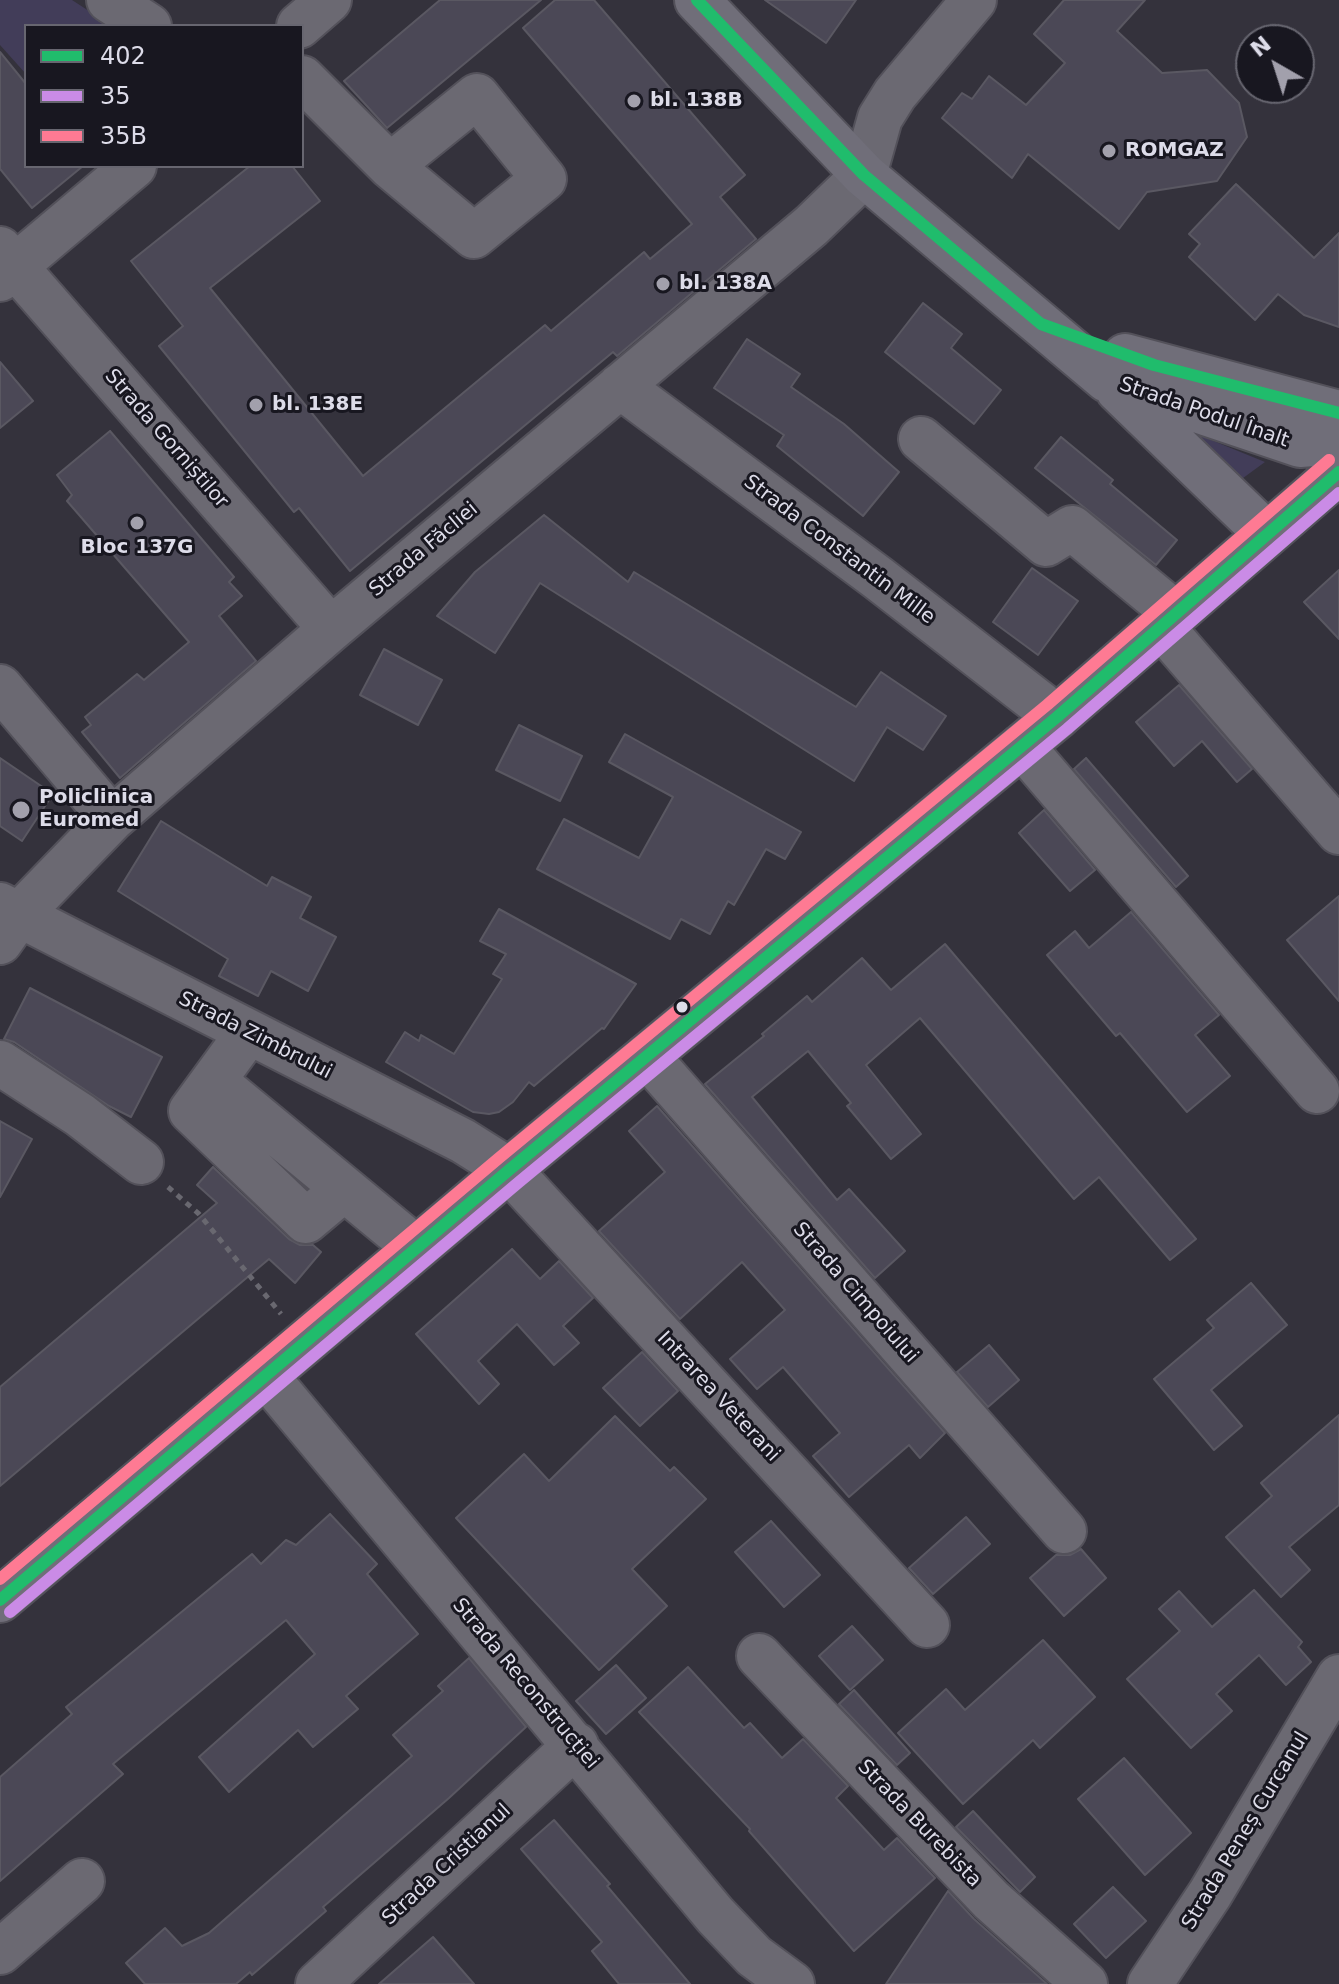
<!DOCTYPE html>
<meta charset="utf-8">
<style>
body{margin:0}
#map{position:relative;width:1339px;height:1984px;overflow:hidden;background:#34323c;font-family:"DejaVu Sans",sans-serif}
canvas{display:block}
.legend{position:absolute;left:24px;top:24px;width:280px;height:144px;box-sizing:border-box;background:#181720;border:2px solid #676670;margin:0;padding:10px 14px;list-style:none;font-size:24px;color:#dddce9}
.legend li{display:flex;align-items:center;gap:16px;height:40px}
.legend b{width:40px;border:2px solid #676670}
.north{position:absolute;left:1235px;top:24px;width:80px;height:80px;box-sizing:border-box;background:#181720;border:2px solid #676670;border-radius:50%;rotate:321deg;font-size:22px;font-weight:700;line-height:32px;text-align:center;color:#dddce9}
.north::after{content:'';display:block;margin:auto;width:28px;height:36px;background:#a2a0ac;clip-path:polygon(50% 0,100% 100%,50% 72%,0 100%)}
</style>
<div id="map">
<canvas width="1339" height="1984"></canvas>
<ul class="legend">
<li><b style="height:10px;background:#20bc6c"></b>402</li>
<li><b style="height:10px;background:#ca8be6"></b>35</li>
<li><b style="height:10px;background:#fe7a93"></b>35B</li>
</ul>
<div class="north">N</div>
</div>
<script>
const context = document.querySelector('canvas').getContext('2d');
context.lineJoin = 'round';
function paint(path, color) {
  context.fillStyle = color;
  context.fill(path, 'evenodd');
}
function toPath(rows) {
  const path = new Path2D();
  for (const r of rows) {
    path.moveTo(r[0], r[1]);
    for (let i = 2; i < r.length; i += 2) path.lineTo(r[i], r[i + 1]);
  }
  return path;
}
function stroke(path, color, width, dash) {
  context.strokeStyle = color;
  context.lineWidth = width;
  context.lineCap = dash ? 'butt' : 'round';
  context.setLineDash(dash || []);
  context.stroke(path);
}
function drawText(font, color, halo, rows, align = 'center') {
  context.font = font + ' "DejaVu Sans",sans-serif';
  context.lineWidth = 6;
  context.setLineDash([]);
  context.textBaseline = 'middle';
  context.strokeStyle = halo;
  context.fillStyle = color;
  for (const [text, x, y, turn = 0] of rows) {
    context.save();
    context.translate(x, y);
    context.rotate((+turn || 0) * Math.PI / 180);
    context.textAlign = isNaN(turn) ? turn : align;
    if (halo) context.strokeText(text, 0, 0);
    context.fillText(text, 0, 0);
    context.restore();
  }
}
const green = toPath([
 [0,0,72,0,112,26,26,26,26,74,0,45],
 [1194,433,1265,462,1239,481]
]);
const building = toPath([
 [440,0,541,0,387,128,344,81,440,0],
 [555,0,594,0,745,175,720,197,756,239,617,356,613,352,350,571,299,508,294,512,159,346,183,326,131,261,250,166,292,166,320,201,210,288,363,476,545,325,551,331,644,252,650,259,692,224,523,28,555,0],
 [765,0,856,0,826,43,765,0],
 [1064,0,1145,0,1117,31,1162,73,1207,70,1239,103,1247,137,1217,181,1147,192,1119,229,1028,154,1012,178,942,118,962,93,972,99,989,76,1026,105,1065,63,1034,34,1064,0],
 [0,52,26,84,26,166,83,166,32,208,0,169,0,52],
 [1236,184,1314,258,1339,233,1339,327,1304,315,1278,294,1255,320,1189,257,1200,244,1189,234,1236,184],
 [923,303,962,334,951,348,1001,390,974,424,885,352,923,303],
 [747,339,800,374,791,387,844,424,899,472,863,516,777,446,784,435,714,388,747,339],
 [0,362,33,401,0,428,0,362],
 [110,431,234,577,229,582,242,596,219,616,256,661,120,778,82,732,91,725,85,717,137,674,144,680,189,642,67,501,72,495,57,475,110,431],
 [1061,437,1113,480,1110,484,1177,540,1156,565,1035,468,1061,437],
 [544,515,628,582,634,572,856,707,881,672,946,716,923,750,887,727,854,781,540,583,495,653,437,616,475,572,544,515],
 [1032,568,1078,601,1038,655,993,622,1032,568],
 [1339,570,1339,639,1304,602,1339,570],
 [384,649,442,680,418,725,360,695,384,649],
 [1179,685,1252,769,1237,782,1202,741,1174,766,1136,722,1179,685],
 [519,725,582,756,560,801,496,770,519,725],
 [625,734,801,832,785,859,766,849,734,905,728,901,710,934,681,919,670,939,537,869,564,819,639,858,673,797,609,762,625,734],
 [0,758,53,794,22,841,0,826,0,758],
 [1086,758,1188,876,1176,887,1074,769,1086,758],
 [1044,810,1095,870,1070,891,1019,833,1044,810],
 [161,821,267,886,272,877,311,897,300,918,336,937,308,991,271,971,258,996,219,976,228,959,118,891,161,821],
 [1339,896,1339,1001,1287,940,1339,896],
 [499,909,636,984,604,1029,602,1028,534,1086,529,1082,513,1102,499,1112,489,1114,473,1112,386,1062,405,1032,419,1041,421,1035,454,1054,502,979,493,974,506,954,480,941,499,909],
 [1131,912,1219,1015,1195,1035,1230,1076,1187,1112,1120,1033,1116,1036,1047,955,1075,931,1089,948,1131,912],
 [945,944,1196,1239,1170,1260,1099,1177,1074,1199,920,1018,866,1065,921,1134,891,1159,847,1106,851,1103,808,1051,752,1097,837,1200,849,1189,905,1251,875,1278,705,1084,764,1036,762,1034,807,996,812,1002,862,958,891,990,945,944],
 [30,988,162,1057,131,1117,109,1106,14,1042,4,1039,30,988],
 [657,1106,945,1433,920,1458,909,1445,849,1497,813,1456,840,1433,783,1367,757,1389,730,1359,785,1310,742,1262,680,1319,599,1231,665,1172,629,1131,657,1106],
 [0,1121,32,1139,0,1197,0,1121],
 [213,1167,289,1239,300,1245,313,1245,321,1252,295,1283,269,1259,0,1486,0,1387,217,1203,197,1185,213,1167],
 [512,1249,540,1279,559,1261,593,1298,563,1326,579,1343,554,1365,517,1324,478,1361,499,1384,479,1404,416,1334,512,1249],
 [1251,1283,1287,1325,1211,1390,1242,1426,1214,1450,1154,1379,1214,1328,1207,1320,1251,1283],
 [989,1345,1019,1380,988,1407,957,1372,989,1345],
 [642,1352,678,1391,640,1426,603,1388,642,1352],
 [1339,1415,1339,1505,1289,1547,1310,1570,1281,1597,1226,1537,1272,1496,1261,1483,1339,1415],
 [615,1416,670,1471,674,1467,706,1499,632,1569,667,1606,599,1670,456,1518,524,1454,549,1481,615,1416],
 [330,1514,377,1564,367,1574,418,1634,346,1696,358,1709,313,1747,298,1730,229,1792,199,1757,315,1654,286,1620,113,1764,123,1774,0,1881,0,1777,72,1714,66,1707,252,1554,261,1564,286,1540,296,1545,330,1514],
 [966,1517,990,1544,933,1594,909,1568,966,1517],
 [771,1521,820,1575,784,1607,735,1552,771,1521],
 [1081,1549,1106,1578,1064,1616,1030,1578,1056,1555,1070,1555,1081,1549],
 [1254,1590,1302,1642,1298,1647,1311,1662,1286,1685,1259,1655,1216,1694,1232,1711,1191,1748,1127,1679,1180,1631,1159,1609,1179,1591,1212,1627,1254,1590],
 [852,1626,883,1660,850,1690,819,1656,852,1626],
 [1043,1640,1095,1697,1040,1748,1033,1740,963,1804,898,1733,946,1689,965,1710,1043,1640],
 [469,1658,526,1727,449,1798,323,1907,326,1911,252,1975,250,1972,236,1984,145,1984,126,1963,165,1928,182,1946,209,1933,412,1756,393,1735,443,1691,438,1686,469,1658],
 [616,1665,646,1698,606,1734,576,1701,616,1665],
 [688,1667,744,1728,750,1723,782,1758,803,1739,848,1786,836,1798,884,1850,897,1838,935,1878,854,1951,749,1831,750,1829,639,1712,688,1667],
 [854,1690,910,1753,897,1765,839,1704,854,1690],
 [1124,1758,1191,1833,1145,1875,1078,1799,1124,1758],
 [973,1811,1035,1877,1020,1892,956,1827,973,1811],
 [554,1820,610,1884,607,1886,690,1984,619,1984,592,1951,602,1942,521,1849,554,1820],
 [1113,1887,1146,1921,1106,1958,1074,1924,1113,1887],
 [948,1891,974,1919,1047,1984,886,1984,948,1891],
 [433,1937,474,1984,379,1984,433,1937]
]);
const path = toPath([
 [168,1187,199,1214,281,1314]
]);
const minor = toPath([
 [109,0,149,26],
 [299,26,329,0],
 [302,78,390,166,474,236,544,179,477,96,390,166],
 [0,249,331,629],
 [0,279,134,166],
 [620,386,878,578,1057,717],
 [921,439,1046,544,1072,528,1176,614],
 [1161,626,1339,832],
 [0,687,112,819],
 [1022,746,1317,1091],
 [0,905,463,1141,509,1170,927,1625],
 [0,942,19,915,112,819,331,629,811,226,864,175,880,118,895,94,974,0],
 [248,1033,191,1111,306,1221,343,1190],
 [647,1056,1064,1531],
 [0,1063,80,1115,141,1162],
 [214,1081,416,1248],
 [266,1376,715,1915,754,1956,792,1984],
 [759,1656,991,1900,1085,1984],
 [0,1952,82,1881],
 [318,1984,576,1745],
 [1150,1984,1210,1894,1339,1677]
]);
const major = toPath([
 [697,0,864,175,1107,380,1300,445,1339,442],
 [1125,356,1339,413],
 [1118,390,1267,534],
 [0,1600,509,1170,1057,717,1339,472]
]);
const bus1 = toPath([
 [697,0,864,175,1041,324,1154,365,1339,413],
 [0,1600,509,1170,1057,717,1339,472]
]);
const bus2 = toPath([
 [10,1612,519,1182,1067,729,1339,493]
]);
const bus3 = toPath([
 [0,1579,499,1158,1047,705,1329,460]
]);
const markers = [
 [634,101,8,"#a2a0ac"],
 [1109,151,8,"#a2a0ac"],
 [663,284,8,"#a2a0ac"],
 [256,405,8,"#a2a0ac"],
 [137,523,8,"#a2a0ac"],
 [21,810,10,"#a2a0ac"],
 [682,1007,7,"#dddce9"]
];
const poiNames = [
 ["bl. 138B",650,101],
 ["ROMGAZ",1125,151],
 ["bl. 138A",679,284],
 ["bl. 138E",272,405],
 ["Bloc 137G",137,548,"center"],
 ["Policlinica",39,798],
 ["Euromed",39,821]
];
const streetNames = [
 ["Strada Podul Înalt",1204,413,19],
 ["Strada Gorniștilor",166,439,49],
 ["Strada Făcliei",424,550,-40],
 ["Strada Constantin Mille",839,550,37],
 ["Strada Zimbrului",255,1036,27],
 ["Strada Cimpoiului",855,1293,49],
 ["Intrarea Veterani",718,1397,47],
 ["Strada Reconstrucției",525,1684,50],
 ["Strada Burebista",919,1824,46],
 ["Strada Peneș Curcanul",1246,1831,-59],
 ["Strada Cristianul",447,1865,-43]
];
paint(green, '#423d59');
paint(building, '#4b4856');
stroke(building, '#5a5862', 2);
stroke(minor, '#53515a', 48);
stroke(major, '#53515a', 48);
stroke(path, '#696870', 5, [6, 6]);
stroke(minor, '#6b6972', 44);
stroke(major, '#706e79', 44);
stroke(bus1, '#20bc6c', 12);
stroke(bus2, '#ca8be6', 12);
stroke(bus3, '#fe7a93', 12);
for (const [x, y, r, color] of markers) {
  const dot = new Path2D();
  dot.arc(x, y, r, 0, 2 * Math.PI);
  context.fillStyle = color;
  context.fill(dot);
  stroke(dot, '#181720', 3);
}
drawText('bold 20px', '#dddce9', '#181720', poiNames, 'left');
drawText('20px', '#dddce9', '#181720', streetNames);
</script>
